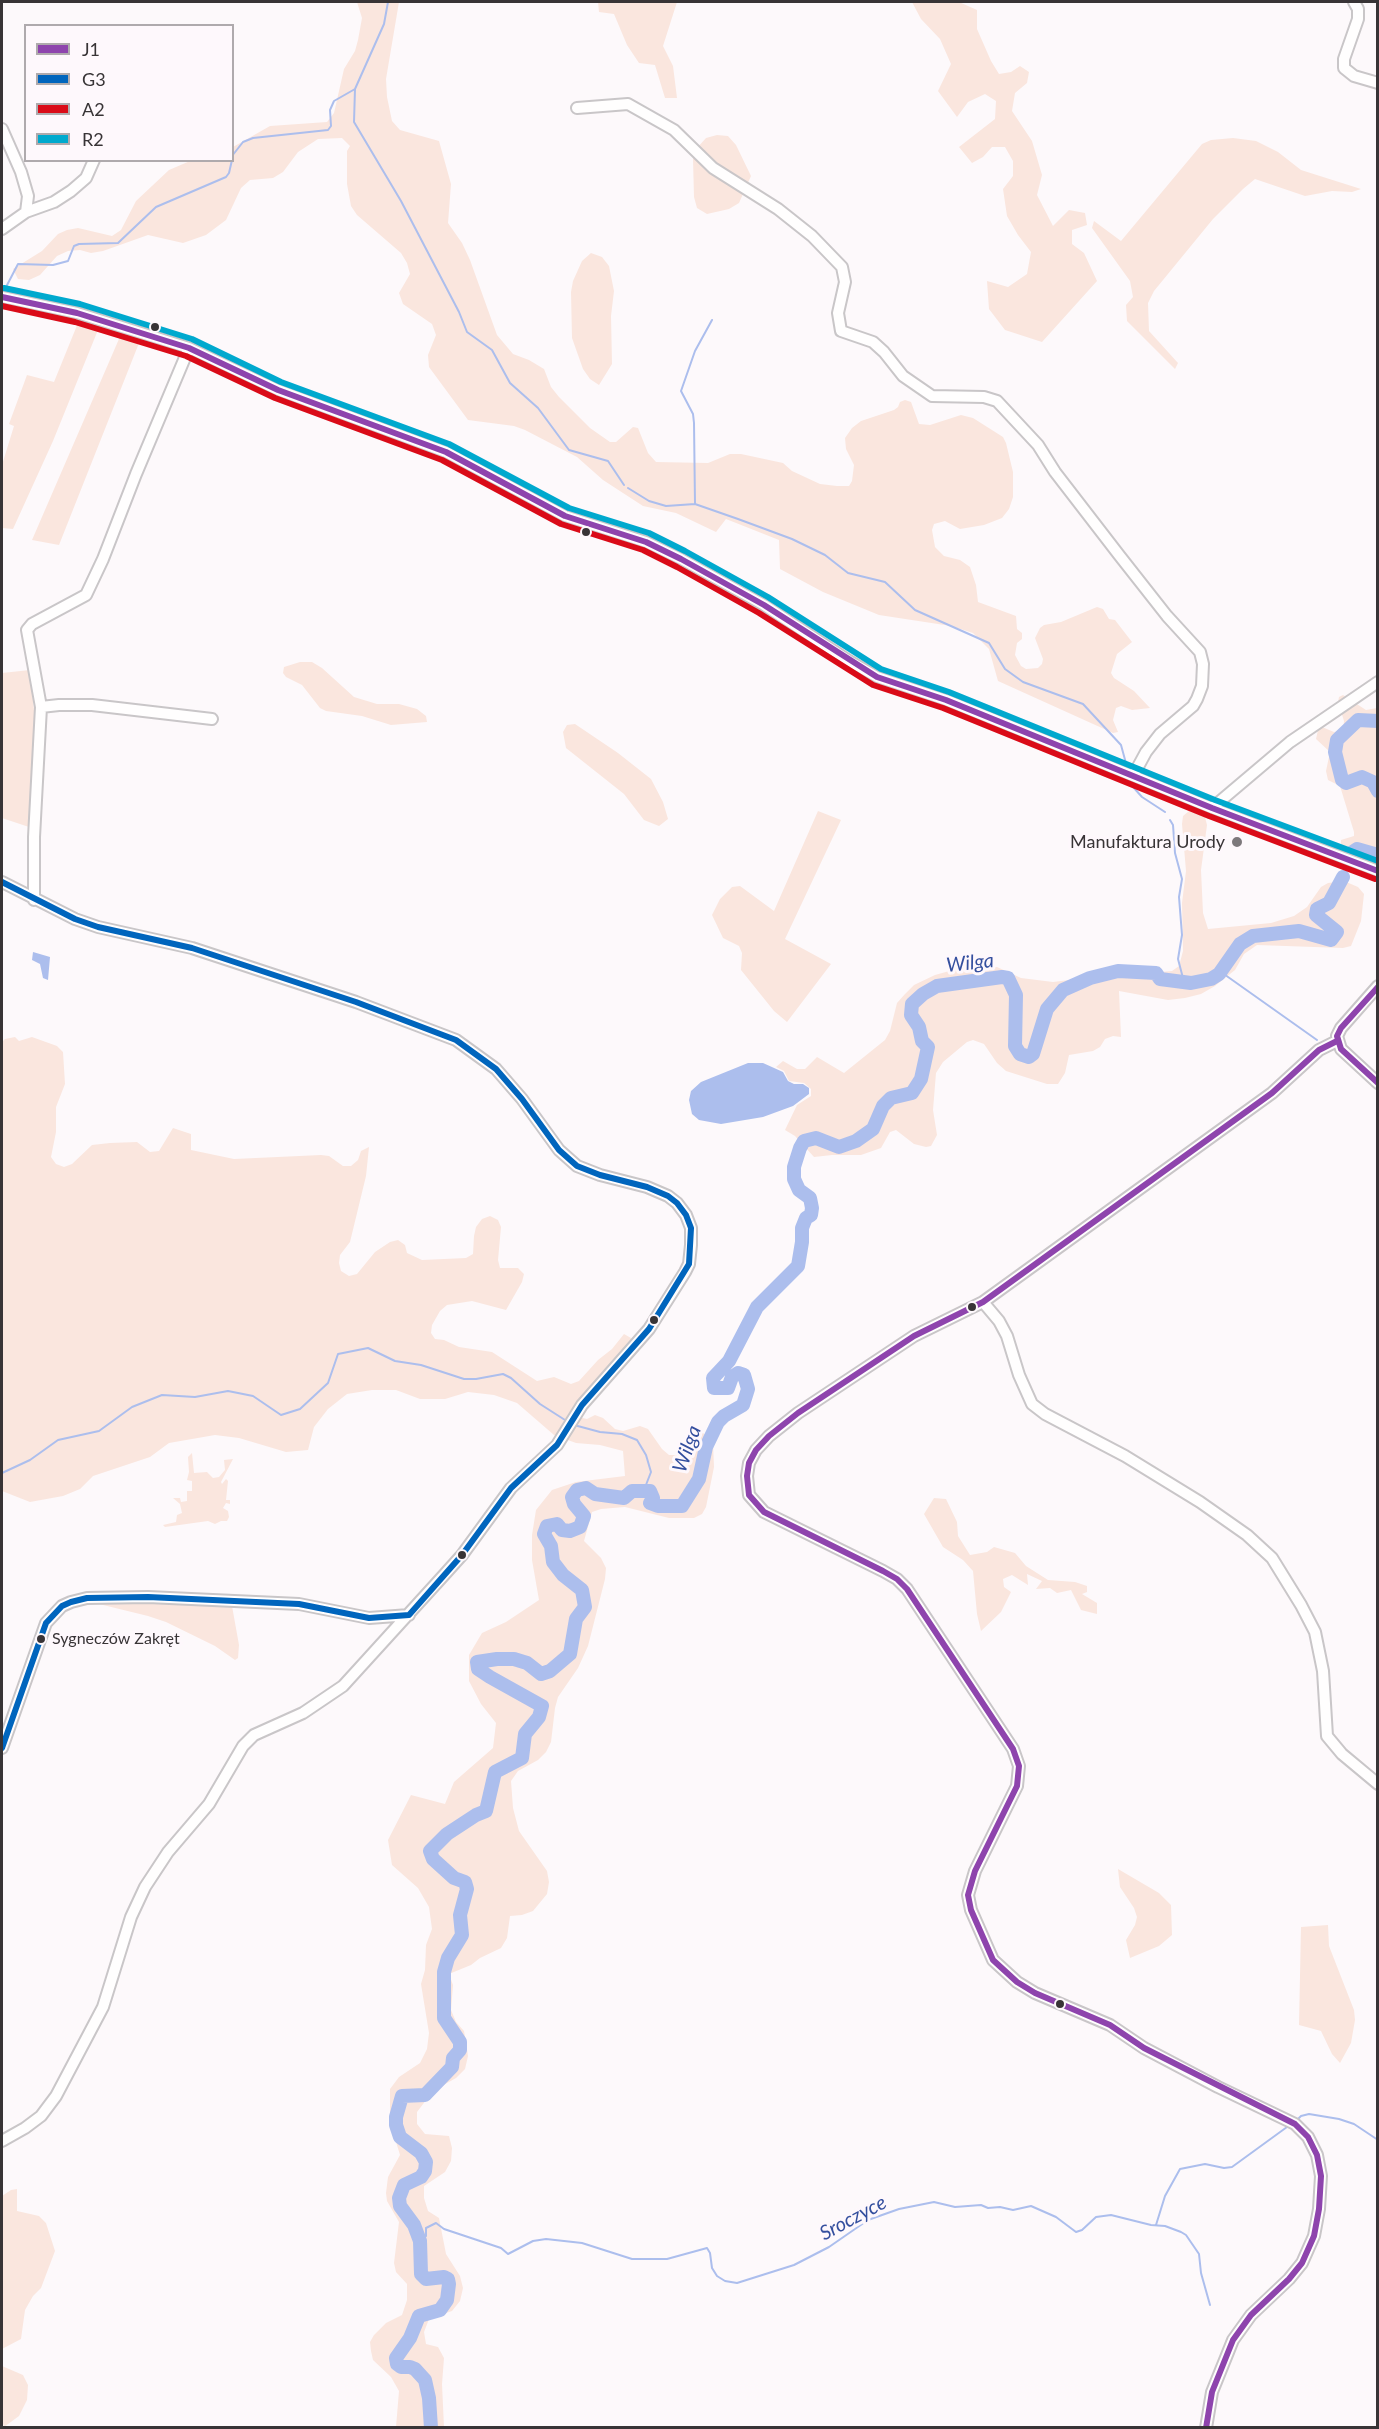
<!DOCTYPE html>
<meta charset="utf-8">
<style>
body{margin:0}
#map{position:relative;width:1379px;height:2429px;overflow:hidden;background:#fdf9fb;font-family:Lato,sans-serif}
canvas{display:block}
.frame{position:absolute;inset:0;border:3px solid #383436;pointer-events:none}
.legend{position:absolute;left:24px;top:24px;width:210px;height:138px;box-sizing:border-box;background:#fef8fc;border:2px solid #afaaad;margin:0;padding:8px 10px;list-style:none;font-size:18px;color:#383436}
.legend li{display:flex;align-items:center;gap:12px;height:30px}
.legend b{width:30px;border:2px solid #afaaad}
</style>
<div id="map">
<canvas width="1379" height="2429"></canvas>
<div class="frame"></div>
<ul class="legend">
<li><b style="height:8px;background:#8e44ad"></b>J1</li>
<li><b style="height:8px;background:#0065bd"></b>G3</li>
<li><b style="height:8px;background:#da0b18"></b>A2</li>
<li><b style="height:8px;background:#00a9ce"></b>R2</li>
</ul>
</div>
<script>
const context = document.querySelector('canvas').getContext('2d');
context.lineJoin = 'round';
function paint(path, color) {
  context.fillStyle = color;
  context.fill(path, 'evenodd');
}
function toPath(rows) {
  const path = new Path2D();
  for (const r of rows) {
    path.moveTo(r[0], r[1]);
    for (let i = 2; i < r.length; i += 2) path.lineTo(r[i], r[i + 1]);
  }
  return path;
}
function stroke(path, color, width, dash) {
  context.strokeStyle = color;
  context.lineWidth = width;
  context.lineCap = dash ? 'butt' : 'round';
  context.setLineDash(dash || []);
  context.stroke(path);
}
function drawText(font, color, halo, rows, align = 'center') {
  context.font = font + ' Lato,sans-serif';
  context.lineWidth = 6;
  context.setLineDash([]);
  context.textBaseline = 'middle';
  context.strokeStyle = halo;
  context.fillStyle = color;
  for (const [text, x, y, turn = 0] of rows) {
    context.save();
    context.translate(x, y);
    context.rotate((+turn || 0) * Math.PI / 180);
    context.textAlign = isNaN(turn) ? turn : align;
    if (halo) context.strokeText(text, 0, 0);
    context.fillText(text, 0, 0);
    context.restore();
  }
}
const green = toPath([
 [357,2,399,2,386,79,387,97,392,121,400,130,439,141,451,184,448,223,462,243,470,260,497,335,513,354,529,360,544,369,551,387,559,397,590,428,610,442,616,442,633,427,638,428,648,453,656,462,708,463,730,454,741,454,783,463,792,471,820,484,837,486,849,486,852,481,854,465,846,449,845,438,852,428,861,421,894,410,898,407,900,402,905,400,911,402,919,424,930,425,961,415,973,418,1003,437,1006,443,1013,472,1013,497,1009,509,1002,518,984,525,960,529,945,521,934,524,932,530,935,547,944,556,960,560,970,567,976,585,978,602,1016,616,1017,629,1022,633,1022,639,1017,643,1015,655,1021,666,1026,669,1038,668,1042,664,1043,659,1035,638,1040,628,1044,625,1061,622,1097,607,1103,609,1109,619,1115,620,1132,642,1117,654,1111,673,1114,678,1134,691,1150,708,1132,710,1121,706,1116,708,1113,720,1118,732,1113,733,998,681,989,649,973,633,951,626,879,615,823,592,780,569,779,540,726,519,716,532,676,513,643,506,603,480,577,457,525,430,514,426,468,420,429,367,428,355,436,335,432,324,403,304,399,293,410,274,407,263,401,253,357,215,351,206,347,184,347,151,350,146,342,138,318,139,298,152,283,172,273,178,250,180,241,188,226,220,206,235,183,243,148,235,103,251,91,253,80,250,68,251,57,256,40,275,29,280,18,279,13,269,42,251,58,234,67,230,78,228,112,236,121,230,136,201,169,170,190,161,232,160,233,147,270,126,327,122,334,113,344,69,355,51,358,40,362,18],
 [598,2,677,2,663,46,673,66,677,98,665,98,655,65,639,63,627,45,614,14,599,12],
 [912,2,959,2,977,10,977,29,991,61,999,74,1011,72,1020,66,1029,72,1027,83,1015,93,1012,111,1032,141,1042,175,1037,195,1053,226,1069,210,1085,213,1087,225,1072,230,1072,244,1084,253,1097,281,1042,342,1005,330,989,309,987,281,1008,287,1027,274,1031,252,1018,235,1007,216,1003,189,1013,176,1013,161,1005,147,992,147,983,157,972,163,959,147,995,119,996,101,985,94,968,102,957,117,938,91,951,64,940,39,921,19],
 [717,135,728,136,736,145,751,176,739,203,729,209,707,214,697,208,694,197,693,159,697,148,706,138],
 [1233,138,1256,141,1278,152,1301,170,1361,189,1352,192,1332,191,1305,196,1255,179,1243,189,1213,219,1154,291,1148,303,1149,331,1178,363,1175,369,1127,321,1126,305,1133,297,1130,281,1092,228,1094,221,1121,241,1202,144,1211,140],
 [591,253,602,257,609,266,614,291,611,316,612,364,599,385,590,379,583,369,572,338,571,292,573,281,582,261],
 [80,318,100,325,53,441,13,529,2,528,2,465,14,426,9,424,27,375,54,382],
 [122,332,141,338,59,545,32,540],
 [300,662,312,662,322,668,354,697,377,704,399,704,417,709,426,716,427,722,391,725,362,716,326,711,320,708,302,685,286,677,283,673,284,667],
 [30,670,35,721,32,828,2,818,2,673],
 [1343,695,1366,710,1377,708,1377,867,1341,844,1341,840,1354,836,1354,832,1340,786,1328,780,1326,771,1330,752,1316,739,1318,730,1322,727,1334,732,1343,730,1344,721,1338,702,1339,697],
 [575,724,618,753,651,779,663,802,668,819,659,826,644,820,624,794,566,748,563,732,567,725],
 [818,811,841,820,785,939,831,964,787,1022,774,1011,741,970,742,953,739,946,723,938,712,915,720,899,732,887,740,886,774,911],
 [1189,811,1205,817,1207,825,1201,870,1203,913,1208,929,1271,923,1294,916,1307,907,1321,887,1328,883,1344,881,1358,887,1364,894,1361,921,1351,946,1343,948,1257,945,1244,954,1235,970,1215,986,1201,994,1185,998,1168,1000,1119,991,1121,1037,1113,1036,1105,1039,1100,1047,1093,1051,1069,1055,1065,1073,1058,1084,1047,1084,1006,1071,997,1063,984,1044,973,1040,967,1042,943,1062,936,1073,933,1110,937,1135,931,1146,926,1147,914,1144,896,1130,890,1132,881,1148,861,1155,832,1155,814,1157,795,1136,785,1130,797,1105,811,1096,811,1089,804,1083,789,1081,784,1071,776,1067,783,1061,797,1069,805,1069,817,1057,844,1073,885,1040,890,1031,897,1003,905,994,914,985,935,975,953,970,997,967,1021,978,1053,982,1069,980,1107,970,1148,973,1172,971,1179,966,1183,951,1182,903,1186,871,1182,824,1183,816],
 [15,1037,19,1041,32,1037,57,1046,63,1052,65,1084,56,1107,56,1132,51,1157,56,1164,64,1167,72,1164,92,1145,110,1143,137,1142,150,1152,159,1151,173,1128,191,1134,191,1150,234,1159,321,1155,329,1156,343,1166,351,1166,358,1160,361,1151,369,1147,366,1176,350,1242,340,1255,339,1263,341,1271,349,1276,357,1274,375,1252,390,1242,398,1240,405,1245,407,1253,422,1260,466,1258,473,1254,474,1236,476,1227,482,1219,490,1216,498,1220,501,1227,498,1260,500,1268,518,1268,524,1274,522,1282,506,1310,472,1301,447,1305,440,1311,432,1325,431,1333,435,1339,444,1340,459,1347,492,1352,537,1381,554,1377,571,1384,579,1381,598,1360,612,1349,624,1334,631,1338,629,1346,578,1417,587,1419,595,1415,603,1418,615,1429,623,1431,640,1426,648,1429,662,1449,669,1455,678,1455,685,1450,693,1433,701,1432,708,1436,713,1443,714,1467,706,1507,702,1514,694,1518,669,1518,625,1507,601,1509,592,1512,584,1541,601,1558,606,1568,605,1579,588,1646,578,1668,558,1697,555,1708,551,1742,546,1752,538,1760,518,1771,511,1781,513,1808,519,1831,547,1871,549,1882,547,1894,533,1911,522,1915,510,1916,507,1938,501,1948,480,1958,471,1965,449,1974,453,1985,451,2010,456,2022,464,2031,468,2056,465,2069,456,2078,433,2091,417,2112,417,2124,425,2134,449,2136,452,2148,451,2161,445,2172,424,2186,424,2198,428,2211,439,2218,446,2254,460,2276,463,2288,460,2301,452,2311,429,2319,424,2332,426,2344,438,2347,444,2358,442,2384,444,2427,396,2427,399,2391,391,2377,373,2360,371,2351,370,2342,374,2335,386,2323,402,2315,407,2300,407,2284,396,2272,394,2263,399,2222,387,2201,386,2193,388,2177,400,2155,390,2122,390,2089,399,2077,420,2063,427,2049,429,2033,421,1984,425,1970,426,1945,432,1929,429,1907,418,1888,392,1865,388,1840,411,1795,445,1804,454,1782,493,1748,496,1723,481,1704,469,1681,469,1655,482,1633,506,1622,539,1600,532,1560,532,1535,536,1510,552,1490,576,1482,625,1476,623,1451,600,1445,576,1443,554,1435,517,1403,494,1395,468,1392,445,1399,420,1399,396,1390,372,1390,347,1394,328,1409,314,1427,308,1450,286,1452,239,1438,215,1435,169,1443,150,1457,93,1476,80,1489,63,1496,30,1502,2,1491,2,1042,5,1039],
 [192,1453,194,1473,207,1472,213,1478,219,1477,225,1470,224,1460,233,1459,221,1482,222,1484,226,1479,228,1481,226,1500,230,1500,230,1504,226,1503,223,1508,228,1511,229,1517,227,1521,221,1521,215,1524,208,1521,165,1527,163,1525,176,1522,177,1515,182,1513,180,1504,173,1498,180,1498,181,1502,187,1501,187,1491,192,1491,192,1481,187,1480,189,1472,188,1457],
 [934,1498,946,1499,957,1522,958,1536,970,1555,987,1552,994,1547,1015,1553,1026,1566,1048,1580,1075,1582,1087,1586,1087,1592,1082,1594,1097,1603,1097,1614,1081,1610,1071,1590,1057,1593,1050,1588,1036,1589,1042,1581,1027,1574,1028,1585,1012,1575,1003,1579,1004,1587,1011,1592,1001,1612,981,1631,977,1614,973,1571,963,1560,943,1547,924,1514],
 [99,1600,232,1606,239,1645,238,1658,235,1660,215,1646,166,1622,148,1616,99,1604],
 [1118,1869,1159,1893,1171,1905,1172,1935,1159,1946,1130,1958,1126,1940,1135,1925,1137,1917,1134,1908,1120,1887],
 [1328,1925,1329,1946,1354,2010,1355,2020,1351,2043,1340,2063,1332,2054,1321,2031,1299,2025,1301,1927],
 [17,2189,17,2211,39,2216,46,2223,55,2251,41,2288,33,2296,25,2310,21,2339,2,2349,2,2196,11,2190],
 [2,2366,23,2375,28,2385,27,2400,19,2416,4,2427,2,2420]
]);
const water = toPath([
 [33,952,50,957,48,980,43,978,40,964,32,960],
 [748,1063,763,1063,783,1072,788,1081,794,1084,803,1084,809,1088,809,1094,793,1106,763,1117,721,1124,699,1120,692,1114,689,1100,691,1091,701,1082]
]);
const stream = toPath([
 [388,2,384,24,355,89,354,122,401,201,459,312,467,332,492,350,510,383,538,408,569,450,608,461,624,485],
 [232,156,243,142,253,138,328,130,331,126,330,110,334,101,355,89],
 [2,287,5,289,18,264,53,265,68,261,74,246,79,244,118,243,156,207,226,177,229,173,232,160],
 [628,488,649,501,666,506,695,504,738,519,792,539,825,555,848,573,885,582,915,610,989,643,1005,669,1023,682,1083,704,1121,745,1127,767],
 [695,504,694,423,693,414,681,391,695,351,712,320],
 [1125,778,1142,797,1165,812],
 [1170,820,1173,825,1175,853,1182,879,1179,897,1182,935,1178,959,1184,982],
 [1221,972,1317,1040],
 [574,1425,600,1432,622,1434,637,1440,646,1455,651,1472,644,1490],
 [2,1473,30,1460,58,1440,99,1431,132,1407,162,1395,195,1397,228,1391,253,1396,281,1415,300,1409,328,1383,338,1354,368,1348,395,1361,421,1365,464,1379,476,1379,503,1374,511,1378,540,1404,565,1420],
 [1296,2121,1301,2116,1309,2114,1339,2119,1354,2124,1378,2140],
 [1156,2225,1165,2196,1180,2169,1205,2164,1224,2168,1232,2167,1287,2127],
 [420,2241,426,2236,426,2228,436,2223,444,2229,501,2248,508,2254,533,2241,546,2239,582,2243,632,2259,667,2259,707,2248,710,2253,712,2268,717,2276,725,2281,737,2283,794,2265,829,2247,868,2220,899,2209,934,2202,955,2207,981,2205,988,2208,1000,2207,1013,2210,1031,2206,1056,2217,1076,2232,1082,2230,1096,2217,1111,2215,1151,2225,1165,2226,1181,2232,1186,2235,1199,2254,1201,2273,1210,2305]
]);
const river = toPath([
 [1378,721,1358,720,1337,740,1335,752,1342,780,1346,783,1362,777,1373,782,1378,791],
 [1351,853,1357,849,1378,855],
 [431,2428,429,2398,425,2380,415,2369,410,2367,401,2367,397,2364,396,2358,410,2338,419,2316,440,2310,447,2300,449,2284,448,2279,444,2277,426,2279,421,2274,420,2241,414,2225,400,2206,399,2198,404,2185,421,2177,425,2171,426,2162,421,2153,400,2137,396,2125,396,2117,402,2096,425,2095,452,2067,453,2058,460,2050,460,2042,444,2018,444,1972,448,1958,462,1935,460,1915,467,1889,465,1882,454,1878,433,1859,430,1851,447,1834,476,1815,486,1811,495,1772,522,1758,525,1734,539,1717,542,1706,490,1677,478,1669,477,1662,497,1659,514,1659,527,1663,541,1674,550,1671,570,1654,576,1619,585,1607,582,1590,563,1575,553,1562,551,1546,544,1534,547,1526,557,1524,562,1530,570,1531,580,1527,584,1516,574,1504,572,1497,577,1490,586,1488,595,1494,624,1498,632,1491,650,1491,653,1498,650,1503,658,1506,682,1506,699,1479,706,1447,718,1422,724,1416,743,1405,748,1389,744,1375,738,1373,732,1377,728,1388,714,1388,713,1378,729,1361,757,1307,798,1266,802,1242,802,1228,806,1218,811,1215,812,1208,810,1198,799,1190,794,1179,794,1167,800,1148,804,1141,816,1138,839,1147,856,1141,873,1129,883,1106,891,1098,912,1093,921,1079,928,1047,922,1041,919,1027,911,1015,912,1004,923,994,937,986,1002,977,1008,978,1016,995,1015,1046,1020,1054,1029,1057,1033,1054,1047,1009,1063,990,1090,978,1118,971,1156,973,1160,979,1191,983,1211,979,1219,974,1240,944,1253,936,1299,931,1331,940,1337,932,1316,915,1317,909,1329,903,1343,877]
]);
const minor = toPath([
 [1354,2,1358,9,1358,19,1344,59,1344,68,1354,76,1378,83],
 [577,108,628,104,674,130,713,168,778,209,812,236,842,267,845,282,838,313,841,331,873,342,884,352,903,376,932,396,984,397,997,401,1038,445,1055,472,1119,555,1167,616,1200,652,1203,664,1202,686,1197,699,1193,706,1160,734,1146,752,1133,776],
 [2,129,21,172,28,196,26,212,2,229],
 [26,212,54,202,71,191,86,178,94,160],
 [2,297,77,313,189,348,278,390,446,452,565,516,646,542,681,559,764,605,849,661,877,677,946,700,1212,808,1378,871],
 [41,707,59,705,92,705,212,719],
 [1212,808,1290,742,1378,682],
 [2,882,75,919,98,927,192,948,356,1002,456,1040,496,1069,522,1099,559,1150,577,1166,600,1175,647,1187,668,1196,677,1203,686,1215,691,1228,691,1245,689,1264,685,1272,649,1329,582,1405,557,1445,511,1488,462,1555,444,1575,343,1686,303,1713,254,1735,243,1746,209,1804,168,1852,145,1887,131,1917,103,2007,56,2096,41,2116,25,2128,2,2141],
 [34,900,34,837,41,707,27,630,32,624,86,595,103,559,136,474,189,348],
 [1378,986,1341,1028,1337,1036,1341,1049,1378,1083],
 [983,1302,999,1321,1007,1336,1019,1375,1032,1404,1045,1414,1125,1456,1200,1502,1247,1535,1272,1558,1301,1605,1315,1632,1323,1671,1327,1736,1342,1754,1378,1784],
 [2,1748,46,1623,62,1606,71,1602,87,1598,148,1597,299,1604,369,1618,409,1615],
 [1206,2428,1212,2392,1233,2340,1251,2315,1289,2279,1302,2263,1314,2236,1319,2209,1321,2176,1317,2155,1308,2137,1295,2124,1218,2087,1144,2048,1110,2025,1035,1993,1017,1982,993,1960,971,1910,968,1895,975,1871,1017,1786,1019,1766,1013,1749,907,1589,897,1579,883,1571,764,1512,749,1495,747,1476,749,1463,756,1450,769,1436,798,1413,914,1336,983,1302,1272,1093,1319,1050,1337,1041]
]);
const bus1 = toPath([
 [2,297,77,313,189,348,278,390,446,452,565,516,646,542,681,559,764,605,877,677,946,700,1212,808,1378,871],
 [1378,987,1341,1028,1337,1036,1341,1049,1378,1083],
 [1206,2428,1212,2392,1233,2340,1251,2315,1289,2279,1302,2263,1314,2236,1319,2209,1321,2176,1317,2155,1308,2137,1295,2124,1144,2048,1110,2025,1035,1993,1017,1982,993,1960,971,1910,968,1895,975,1871,1017,1786,1019,1766,1013,1749,907,1589,897,1579,883,1571,764,1512,749,1495,747,1476,749,1463,756,1450,769,1436,798,1413,914,1336,983,1302,1272,1093,1319,1050,1337,1041]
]);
const bus2 = toPath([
 [2,882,75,919,98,927,192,948,356,1002,456,1040,496,1069,522,1099,559,1150,577,1166,600,1175,647,1187,668,1196,677,1203,686,1215,691,1228,689,1264,649,1329,582,1405,557,1445,511,1488,462,1555,409,1615,369,1618,299,1604,148,1597,87,1598,71,1602,62,1606,46,1623,2,1748]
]);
const bus3 = toPath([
 [2,306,75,322,186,356,275,398,442,460,561,524,643,550,677,567,759,613,873,685,943,708,1209,816,1375,879]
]);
const bus4 = toPath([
 [4,288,80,304,192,339,281,382,449,444,569,508,649,533,685,551,768,597,881,669,949,692,1215,800,1378,861]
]);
const markers = [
 [155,327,5,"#383436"],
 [586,532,5,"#383436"],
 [1237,842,6,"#7d797b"],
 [972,1307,5,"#383436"],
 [654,1320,5,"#383436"],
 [462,1555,5,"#383436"],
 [41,1639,5,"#383436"],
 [1060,2004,5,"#383436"]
];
const busNames = [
 ["Sygneczów Zakręt",52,1639]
];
const poiNames = [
 ["Manufaktura Urody",1225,842]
];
const waterNames = [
 ["Wilga",970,963,-6],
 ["Wilga",687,1449,-70],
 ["Sroczyce",853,2218,-28]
];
paint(green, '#fae6de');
paint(water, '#acbeed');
stroke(stream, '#acbeed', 2);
stroke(river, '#acbeed', 14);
stroke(minor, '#c9c6c8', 14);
stroke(minor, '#fffefe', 10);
stroke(bus1, '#8e44ad', 6);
stroke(bus2, '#0065bd', 6);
stroke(bus3, '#da0b18', 6);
stroke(bus4, '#00a9ce', 6);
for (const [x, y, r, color] of markers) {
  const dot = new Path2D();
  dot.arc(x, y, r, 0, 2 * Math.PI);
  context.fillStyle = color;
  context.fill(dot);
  stroke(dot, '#fef8fc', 2);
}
drawText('16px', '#383436', '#fef8fc', busNames, 'left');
drawText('18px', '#383436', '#fef8fc', poiNames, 'right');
drawText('italic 20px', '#344f9e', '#fef8fc', waterNames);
</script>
